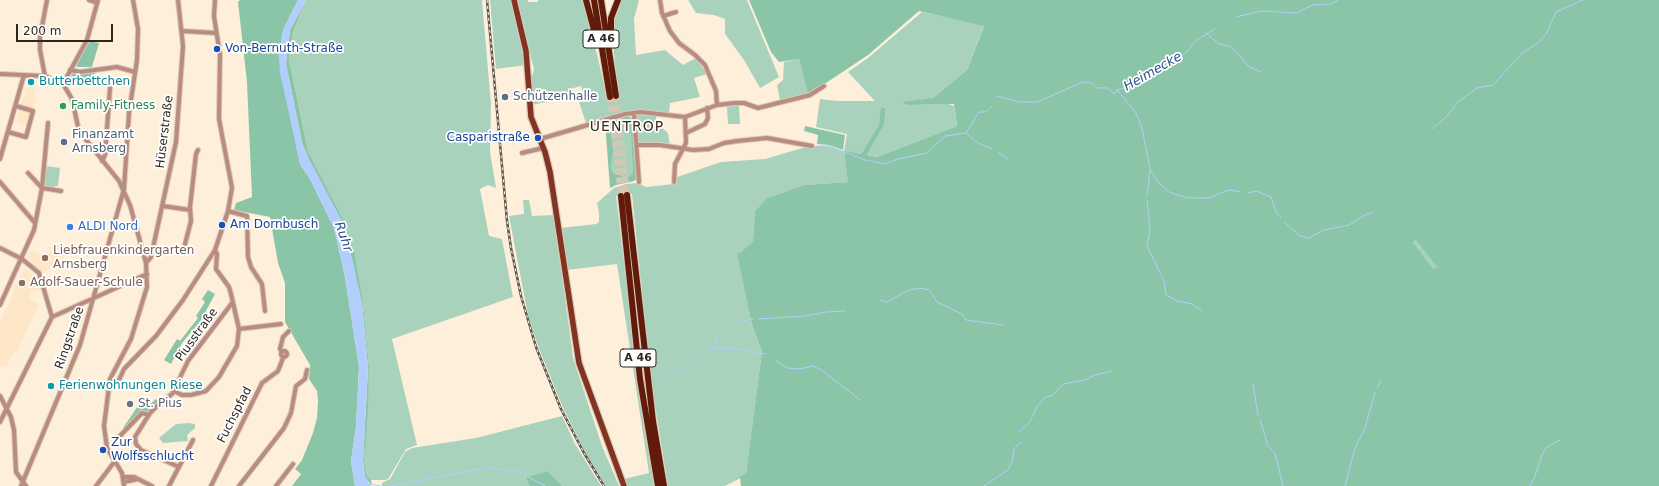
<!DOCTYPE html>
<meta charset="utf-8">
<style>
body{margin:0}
#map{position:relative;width:1659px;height:486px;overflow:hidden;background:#feefdb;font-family:"DejaVu Sans",sans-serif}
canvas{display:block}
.scale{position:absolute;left:16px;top:24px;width:97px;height:18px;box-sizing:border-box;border:2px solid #2d261d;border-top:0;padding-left:5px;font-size:12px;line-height:14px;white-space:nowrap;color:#2d261d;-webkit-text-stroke:3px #fff;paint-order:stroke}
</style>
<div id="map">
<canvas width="1659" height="486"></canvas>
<div class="scale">200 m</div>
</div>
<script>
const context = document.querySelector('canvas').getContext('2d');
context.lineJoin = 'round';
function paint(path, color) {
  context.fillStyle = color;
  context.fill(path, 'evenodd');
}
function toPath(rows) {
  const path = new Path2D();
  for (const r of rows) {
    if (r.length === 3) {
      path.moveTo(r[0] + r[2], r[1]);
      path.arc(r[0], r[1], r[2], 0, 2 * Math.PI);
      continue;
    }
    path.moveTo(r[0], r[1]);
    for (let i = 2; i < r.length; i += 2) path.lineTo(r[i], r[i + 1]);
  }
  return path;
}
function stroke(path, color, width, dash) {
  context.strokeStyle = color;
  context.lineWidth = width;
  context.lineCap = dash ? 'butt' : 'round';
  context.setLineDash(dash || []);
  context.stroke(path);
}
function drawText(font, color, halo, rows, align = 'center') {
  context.font = font + ' "DejaVu Sans",sans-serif';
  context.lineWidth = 3.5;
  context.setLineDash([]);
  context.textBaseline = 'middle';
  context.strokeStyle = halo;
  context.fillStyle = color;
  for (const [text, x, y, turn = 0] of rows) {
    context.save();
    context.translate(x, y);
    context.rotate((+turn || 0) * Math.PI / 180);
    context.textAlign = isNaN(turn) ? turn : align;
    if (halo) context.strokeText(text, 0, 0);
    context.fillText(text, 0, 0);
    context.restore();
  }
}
const built = toPath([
 [27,86,36,89,34,94,37,95,31,114,30,126,16,122],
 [57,244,68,248,65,256,43,273,27,257,29,250,46,257],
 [25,268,35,276,40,290,30,292,29,294,31,295,29,299,39,304,17,352,13,354,6,368,0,365,0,322,13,295,13,288]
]);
const green = toPath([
 [306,0,482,0,491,104,490,152,496,188,488,185,480,189,489,236,502,239,513,297,392,339,417,445,406,449,388,479,385,480,371,480,367,476,364,461,369,365,363,303,330,195,308,151,289,59,293,32],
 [490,0,511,0,526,65,496,69],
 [516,0,528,0,528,2,538,2,538,0,584,0,607,96,618,94,613,43,614,17,620,0,639,0,634,19,636,55,665,50,683,65,696,58,707,74,694,78,700,97,670,103,669,113,636,111,586,123,579,102,586,100,581,86,570,89,572,96,532,105,531,80,534,69],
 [688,0,747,0,779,77,760,88,744,60,725,34,725,19,714,15,696,13],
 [922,12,984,25,967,70,933,98,909,105,948,104,954,106,957,126,877,157,867,155,884,125,886,108,882,107,879,124,861,154,844,152,849,182,804,185,767,198,755,211,753,241,741,252,738,253,752,325,762,351,746,473,725,486,668,486,651,381,632,194,616,196,639,385,654,486,627,486,624,479,649,473,617,264,567,270,561,228,596,224,599,222,599,213,597,203,614,188,626,184,638,183,646,187,674,184,677,182,677,177,721,162,765,159,809,146,829,146,844,151,847,134,816,127,820,99,838,101,875,101,848,72,868,58],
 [799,59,808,95,780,100,777,85,783,80,784,62],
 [739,105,740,124,728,124,727,107],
 [638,114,656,115,656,123,668,133,670,145,637,142,635,118],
 [621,121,626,124,631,135,633,165,633,172,627,178,613,173,611,167,612,157,610,128,611,124],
 [46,166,60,168,58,186,55,186,55,189,44,187],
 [523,200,529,200,532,216,554,215,573,358,602,446,619,486,606,486,585,452,563,408,538,346,528,315,509,216,524,214],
 [1417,239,1438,267,1433,270,1413,242],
 [562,416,575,444,601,486,562,486,548,471,526,477,529,486,382,486,382,483,390,479,405,452,412,448,476,438],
 [188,423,195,424,195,428,187,435,188,441,163,443,159,438,176,424]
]);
const forest = toPath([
 [240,0,298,0,283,30,279,57,300,164,310,179,334,228,345,277,359,367,356,427,351,461,355,486,292,486,301,474,295,469,302,460,313,433,317,418,318,401,317,391,309,379,310,365,285,322,285,283,278,263,270,217,234,210,236,203,252,197,247,82,238,2],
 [306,0,293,32,289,59,308,151,345,224,354,252,363,303,369,365,368,409,364,461,367,476,371,480,372,486,365,477,363,461,368,368,362,304,353,262,302,143,286,64,290,30],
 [749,0,1659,0,1659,486,741,486,740,478,725,486,746,473,762,351,752,325,737,253,741,252,753,241,755,211,767,198,804,185,848,182,844,151,861,154,879,124,881,107,886,108,884,125,867,155,877,157,957,126,954,104,909,105,904,104,903,102,933,98,967,70,984,26,919,11,868,55,808,95,799,59,779,62,771,52],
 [1416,240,1437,267,1433,269,1413,242],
 [90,41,99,43,92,67,78,67,76,66,78,60],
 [96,71,92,84,71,77,73,73,85,74],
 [628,116,633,119,638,178,634,181,616,185,610,188,605,122],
 [621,121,626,124,631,135,633,172,627,178,613,173,611,167,613,150,610,128,611,124],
 [805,126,845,135,843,150,829,145,817,144,818,135,804,131],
 [208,290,215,294,201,320,182,343,171,364,164,360,177,339,180,341,198,318,196,316,205,302,202,299],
 [156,399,158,401,149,411,140,412,125,430,123,428,138,406,147,407],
 [548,471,562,486,529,486,526,477]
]);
const water = toPath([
 [298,0,306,0,290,30,286,64,302,143,307,155,344,225,353,262,362,304,368,368,363,461,365,477,371,486,355,486,351,461,356,427,359,367,345,277,334,228,310,179,300,164,280,73,279,57,283,30]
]);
const stream = toPath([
 [1236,17,1261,11,1297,13,1312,5,1331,4,1338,0],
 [1206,33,1219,44,1229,46,1237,52,1248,66,1261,72],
 [1117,90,1136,113,1142,128,1150,169,1158,182,1169,192,1184,197,1195,198,1208,198,1229,190,1241,192],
 [996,96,1019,102,1037,102,1083,82,1092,83,1097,88,1108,88,1114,94,1117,90,1124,88,1159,65,1186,53,1195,41,1215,29],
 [1432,129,1446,117,1459,101,1477,88,1493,85,1523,52,1538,43,1546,34,1556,12,1583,0],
 [966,133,978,143,992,149],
 [817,146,829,146,865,160,886,164,898,159,927,153,945,136,966,133,979,112,986,112,992,106],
 [998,152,1009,160],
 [1248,193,1256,191,1271,197,1276,212,1281,218],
 [1147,195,1150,170],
 [1147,200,1150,230,1147,246,1164,281,1166,295,1177,301,1192,304,1202,311],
 [1284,222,1300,236,1309,238,1324,230,1349,225,1365,215,1373,212],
 [880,300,887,302,909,290,920,288,929,290,937,302,962,314,966,320,1003,325],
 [759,319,805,316,826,312,845,311],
 [742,321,754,319],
 [712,349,722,328],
 [775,360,787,368,800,369,812,366,820,369,860,400],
 [659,381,681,370,714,348,740,349,765,354],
 [1253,384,1258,415],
 [1377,388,1381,380],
 [1260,420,1268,446,1275,453,1283,486],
 [1020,431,1029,423,1037,407,1044,398,1053,395,1063,384,1085,380,1095,375,1111,371],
 [490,468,517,471,545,486],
 [371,484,381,486],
 [390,486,485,468],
 [984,486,1008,470,1012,462,1014,449,1021,442],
 [1345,486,1355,448,1365,428,1375,392],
 [1530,486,1534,479,1542,455,1546,448,1560,440]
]);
const highwayTunnel = toPath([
 [616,96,627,195],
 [610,97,621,196]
]);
const minor = toPath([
 [89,0,97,3],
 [660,0,662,13,670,31,679,43,695,55,705,65,716,91,717,105],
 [663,16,676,12],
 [182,31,216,33],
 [70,70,80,72,117,67,135,72],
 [0,74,45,76,63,84,72,99,79,131,119,181,130,205,146,263,147,287,131,339,110,379,104,426,107,448,122,473,124,486],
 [45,76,40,50,40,37,47,0],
 [63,84,87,40,98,0],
 [634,113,639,182],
 [8,132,26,137,33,111,16,106],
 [686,133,705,124,708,118,707,108],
 [540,139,625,114,641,112,685,117,717,105,735,103,744,103,758,108,810,95,824,86],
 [636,145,660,145,693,150,709,149,724,143,737,141,767,138,812,146],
 [522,153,543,148],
 [0,159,24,75],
 [102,161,105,155,110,88],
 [28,173,42,188,61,191],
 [0,182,35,223],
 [674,182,675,164,686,143,685,117],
 [163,206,190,210],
 [228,211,247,216,248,257,251,267,262,284,265,311],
 [185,244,191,221,190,207,196,154,198,150],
 [0,248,22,259,39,273,52,317],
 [146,263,151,257,176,142,183,46,178,0],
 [0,305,34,230,42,188,48,123],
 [239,329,281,324],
 [284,354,3],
 [282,352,280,349,283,337,289,331],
 [110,381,119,380,124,369,156,336,183,300,215,250,228,211,232,188,219,119,220,55,214,16,215,0],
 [174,391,182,395,191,395,206,391,219,377,237,346,239,329,231,294,229,287,216,269,217,254,215,250],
 [0,396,11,417,14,430,16,472,26,486],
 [0,422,52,317,147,274],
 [118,438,142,413,149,415],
 [179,467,141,450,136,444,135,437,150,413,160,403,172,394,188,361,232,303],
 [123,477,134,477,152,486],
 [124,482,138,479],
 [21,486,80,345,124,189,129,113,137,60,138,29,133,0],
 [96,486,115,461],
 [169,486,193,440],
 [211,486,262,383,278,371,283,358],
 [239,486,284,428,291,413,296,386,305,379,307,370],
 [276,486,293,464]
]);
const major = toPath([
 [514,0,526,51,531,117,545,152,550,172,579,363,624,486]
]);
const highway = toPath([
 [586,0,598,45],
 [594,0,610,97],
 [601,0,616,96],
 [611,42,611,18,618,0],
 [627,195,653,421,664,486],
 [621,196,640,379,658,486]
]);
const rail = toPath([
 [487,0,507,221,511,248,521,296,536,347,561,409,584,453,604,486]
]);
const markers = [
 [217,49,4,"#1a4fb4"],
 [31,82,4,"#0f9aa8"],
 [505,97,4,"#5c6f8a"],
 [63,106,4,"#2e9e5b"],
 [538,138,4,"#1a4fb4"],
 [64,142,4,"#5c6f8a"],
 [222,225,4,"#1a4fb4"],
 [70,227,4,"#3f7fe0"],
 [45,258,4,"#8d6e63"],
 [22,283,4,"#8d6e63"],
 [51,386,4,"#0f9aa8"],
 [130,404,4,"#6b7280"],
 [103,450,4,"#1a4fb4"]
];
const shields = [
 [601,39,36],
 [638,358,36]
];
const shieldNames = [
 ["A 46",601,39],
 ["A 46",638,358]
];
const transitNames = [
 ["Von-Bernuth-Straße",225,49],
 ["Casparistraße",530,138,"right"],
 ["Am Dornbusch",230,225],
 ["Zur",111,443],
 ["Wolfsschlucht",111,457]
];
const cultureNames = [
 ["Butterbettchen",39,82],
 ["Ferienwohnungen Riese",59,386]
];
const serviceNames = [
 ["Schützenhalle",513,97],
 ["Finanzamt",72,135],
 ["Arnsberg",72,149]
];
const leisureNames = [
 ["Family-Fitness",71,106]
];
const streetNames = [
 ["Hüserstraße",165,132,-83],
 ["Piusstraße",197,335,-54],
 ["Ringstraße",70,338,-71],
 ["Fuchspfad",235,415,-63]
];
const shopNames = [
 ["ALDI Nord",78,227]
];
const educationNames = [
 ["Liebfrauenkindergarten",53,251],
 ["Arnsberg",53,265],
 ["Adolf-Sauer-Schule",30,283]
];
const worshipNames = [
 ["St. Pius",138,404]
];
const waterNames = [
 ["Heimecke",1153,72,-30],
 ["Ruhr",343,237,71]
];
const quarterNames = [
 ["UENTROP",627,127]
];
paint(built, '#fee7c7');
paint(green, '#a9d2bd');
paint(forest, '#8bc5a8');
paint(water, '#b2cefd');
stroke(stream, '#b2cefd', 1);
stroke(highwayTunnel, '#d4c7b5', 6, [6, 3]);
stroke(minor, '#d8cbb9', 6);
stroke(major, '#d8cbb9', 8);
stroke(highway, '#d8cbb9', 8);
stroke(minor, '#ba8b80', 4);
stroke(major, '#823322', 5.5);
stroke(highway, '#621b0a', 6);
stroke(rail, '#5d5448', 2.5);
stroke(rail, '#fff', 1, [3]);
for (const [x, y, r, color] of markers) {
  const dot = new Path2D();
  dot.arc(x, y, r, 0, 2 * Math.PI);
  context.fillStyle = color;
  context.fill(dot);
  stroke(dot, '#fff', 1.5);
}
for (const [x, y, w] of shields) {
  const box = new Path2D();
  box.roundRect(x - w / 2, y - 9, w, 18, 3);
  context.fillStyle = '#fff';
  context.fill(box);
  stroke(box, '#2d261d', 1);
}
drawText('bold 11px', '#2d261d', null, shieldNames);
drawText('12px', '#164399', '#fff', transitNames, 'left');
drawText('12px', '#0d838f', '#fff', cultureNames, 'left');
drawText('12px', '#4e5e75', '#fff', serviceNames, 'left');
drawText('12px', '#27864d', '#fff', leisureNames, 'left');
drawText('12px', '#2d261d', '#fff', streetNames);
drawText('12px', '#366cbe', '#fff', shopNames, 'left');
drawText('12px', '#785e54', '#fff', educationNames, 'left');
drawText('12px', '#5b616d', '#fff', worshipNames, 'left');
drawText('italic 13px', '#2f518a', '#fff', waterNames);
context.letterSpacing = '1px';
drawText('14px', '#382a16', '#fff', quarterNames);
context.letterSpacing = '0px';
</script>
